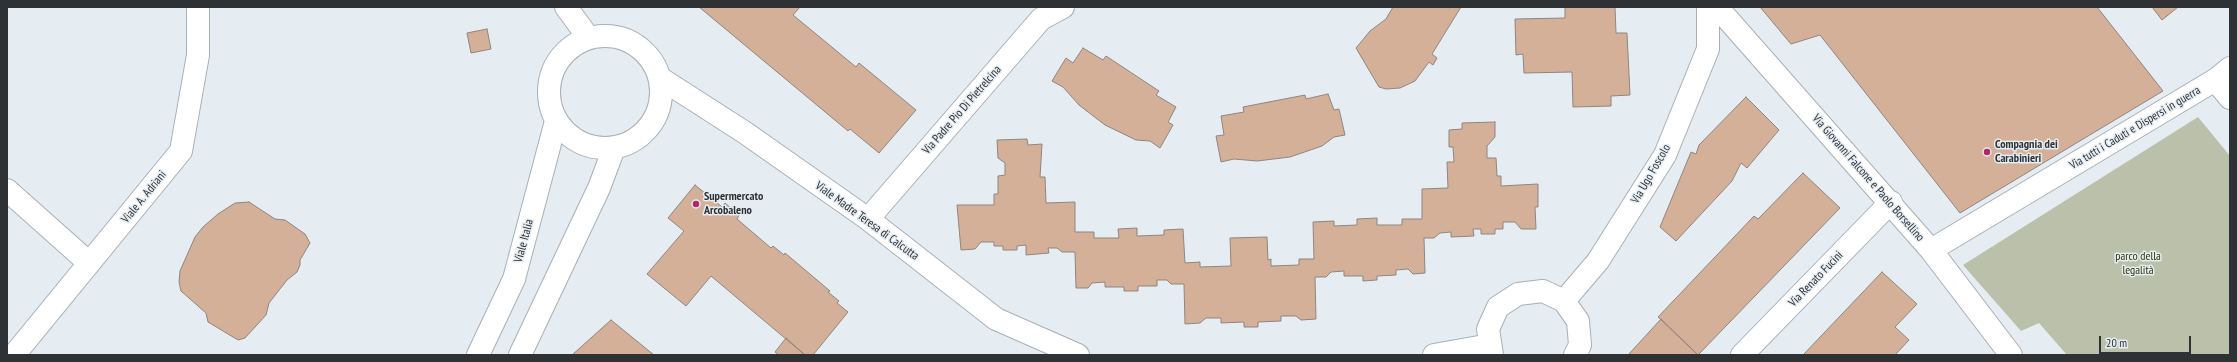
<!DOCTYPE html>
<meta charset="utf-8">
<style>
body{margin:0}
#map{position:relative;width:2237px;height:362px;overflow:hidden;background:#e5edf3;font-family:"PT Sans Narrow",sans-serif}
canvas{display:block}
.frame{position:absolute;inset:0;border:8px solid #2f3235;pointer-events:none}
.scale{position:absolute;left:2099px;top:336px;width:92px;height:18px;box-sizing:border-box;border:2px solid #2f3235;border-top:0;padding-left:5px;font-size:12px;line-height:14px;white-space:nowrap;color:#2f3235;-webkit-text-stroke:3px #e5edf3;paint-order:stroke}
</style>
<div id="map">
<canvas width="2237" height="362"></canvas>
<div class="frame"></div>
<div class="scale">20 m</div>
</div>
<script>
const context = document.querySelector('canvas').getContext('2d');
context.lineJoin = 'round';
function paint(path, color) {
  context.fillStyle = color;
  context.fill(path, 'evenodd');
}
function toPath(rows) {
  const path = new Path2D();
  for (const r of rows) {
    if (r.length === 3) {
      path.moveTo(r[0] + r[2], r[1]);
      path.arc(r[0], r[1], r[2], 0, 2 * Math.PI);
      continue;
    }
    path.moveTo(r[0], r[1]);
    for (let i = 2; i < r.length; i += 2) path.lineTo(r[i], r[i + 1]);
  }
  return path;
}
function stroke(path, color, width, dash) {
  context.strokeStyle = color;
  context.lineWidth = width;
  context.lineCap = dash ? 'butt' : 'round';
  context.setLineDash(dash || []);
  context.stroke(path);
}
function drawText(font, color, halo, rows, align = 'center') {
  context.font = font + ' "PT Sans Narrow",sans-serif';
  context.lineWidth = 3;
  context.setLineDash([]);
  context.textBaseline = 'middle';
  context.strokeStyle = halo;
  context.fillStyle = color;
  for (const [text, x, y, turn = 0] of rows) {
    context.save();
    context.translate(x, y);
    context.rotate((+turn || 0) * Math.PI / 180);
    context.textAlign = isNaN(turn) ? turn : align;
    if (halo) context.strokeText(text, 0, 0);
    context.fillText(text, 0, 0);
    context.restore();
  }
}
const green = toPath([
 [2198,117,2230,156,2230,355,2067,355,2039,323,2021,331,1963,265]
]);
const building = toPath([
 [699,7,800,7,793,15,856,67,859,63,916,110,879,153,850,129,848,131,699,7],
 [1393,7,1461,7,1432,54,1437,58,1433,65,1429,62,1415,81,1400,88,1386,89,1379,87,1356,48,1370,31,1386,19,1393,7],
 [1565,7,1615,7,1616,33,1627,33,1630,95,1611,96,1611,106,1573,107,1572,72,1524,73,1523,54,1516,55,1515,19,1565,18,1565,7],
 [1760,7,2097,7,2163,91,1960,213,1820,35,1791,44,1760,7],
 [2152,7,2178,7,2162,20,2152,7],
 [487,29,491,49,471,53,467,33,487,29],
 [1083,48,1103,60,1106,56,1159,91,1156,95,1176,107,1168,122,1173,125,1160,148,1150,141,1136,140,1105,125,1079,105,1063,87,1052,81,1066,58,1073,63,1083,48],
 [1328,94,1334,110,1339,109,1345,135,1334,137,1322,146,1290,157,1257,161,1234,159,1221,162,1216,136,1224,135,1221,116,1244,112,1243,107,1305,95,1306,99,1328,94],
 [1746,97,1779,130,1747,168,1741,163,1732,181,1676,241,1660,227,1691,152,1696,154,1699,145,1746,97],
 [1495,122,1495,137,1487,146,1487,158,1496,158,1497,176,1501,176,1501,186,1538,184,1538,207,1535,207,1536,229,1521,229,1515,222,1503,222,1503,229,1495,229,1495,234,1481,234,1481,229,1473,229,1474,236,1451,237,1451,232,1440,233,1434,238,1424,238,1425,273,1413,274,1408,269,1396,270,1396,275,1377,276,1377,280,1363,281,1363,276,1344,276,1344,271,1331,272,1326,277,1315,277,1316,319,1301,320,1296,316,1281,316,1281,321,1258,322,1258,327,1244,327,1244,322,1221,323,1221,318,1206,318,1200,323,1185,324,1184,284,1171,284,1167,280,1157,280,1157,286,1138,286,1138,291,1124,291,1124,287,1105,287,1105,282,1092,283,1088,288,1076,288,1075,252,1062,252,1057,248,1048,248,1049,253,1026,255,1026,245,1017,246,1017,250,1003,250,1003,246,994,246,994,242,981,242,975,249,961,250,957,205,994,205,994,194,998,194,998,176,1005,175,1005,163,998,158,997,140,1027,139,1028,145,1042,144,1040,177,1045,177,1046,203,1075,202,1075,232,1094,232,1094,238,1119,238,1118,229,1137,228,1137,236,1164,235,1164,230,1183,229,1185,263,1200,262,1200,267,1231,266,1230,238,1267,237,1268,260,1271,259,1271,266,1299,265,1299,259,1314,259,1313,222,1334,221,1334,226,1357,225,1357,219,1377,218,1377,225,1402,225,1402,219,1422,219,1422,189,1448,188,1447,162,1454,162,1453,147,1449,147,1449,130,1462,129,1462,123,1495,122],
 [1803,173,1840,208,1698,355,1658,317,1754,216,1758,219,1803,173],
 [695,185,722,207,725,203,739,215,737,219,771,248,773,246,784,255,785,253,830,291,828,292,839,301,837,303,848,312,813,355,805,355,711,276,686,306,647,274,684,231,668,218,695,185],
 [249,202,275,219,285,220,305,234,310,243,300,260,300,265,297,272,287,280,269,303,266,315,245,338,238,340,208,322,206,313,181,291,179,282,180,271,195,237,203,227,218,214,235,203,249,202],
 [1882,272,1917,304,1895,327,1909,340,1895,355,1803,355,1882,272],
 [1661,319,1698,355,1628,355,1661,319],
 [611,320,654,355,572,355,611,320],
 [786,338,805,355,779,355,775,352,786,338]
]);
const minor = toPath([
 [566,7,588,37],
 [1717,7,1931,250,2011,355],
 [605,92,56],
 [660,78,744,132,868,219,996,319,1078,355],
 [2215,80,2230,98],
 [7,190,89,263],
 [868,219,1041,19,1063,7],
 [1931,250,2215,80,2230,68],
 [1564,301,1598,261,1665,155,1708,49,1708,7],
 [14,355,181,151,198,55,198,7],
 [1434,355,1490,345],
 [1492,355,1488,329,1498,307,1518,294,1543,291,1564,301,1578,321,1580,345,1575,355],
 [1742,355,1891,202]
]);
const tertiary = toPath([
 [478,355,514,279,556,121],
 [520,355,599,188,614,148]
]);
const markers = [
 [1987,152,4,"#b12664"],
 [696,204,4,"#b12664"]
];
const streetNames = [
 ["Via Padre Pio Di Pietrelcina",962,110,-49],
 ["Via tutti i Caduti e Dispersi in guerra",2135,128,-31],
 ["Via Ugo Foscolo",1651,174,-60],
 ["Via Giovanni Falcone e Paolo Borsellino",1868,178,49],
 ["Viale A. Adriani",144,197,-51],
 ["Viale Madre Teresa di Calcutta",867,221,36],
 ["Viale Italia",524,241,-75],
 ["Via Renato Fucini",1816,279,-46]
];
const poiNames = [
 ["Compagnia dei",1995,145],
 ["Carabinieri",1995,159],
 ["Supermercato",704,197],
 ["Arcobaleno",704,211]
];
const parkNames = [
 ["parco della",2138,257],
 ["legalità",2138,271]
];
paint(green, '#bac0a9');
paint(building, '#d5b099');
stroke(building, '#8d8580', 1);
stroke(minor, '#a8afb6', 24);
stroke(tertiary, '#a8afb6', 24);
stroke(minor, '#fff', 22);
stroke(tertiary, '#fff', 22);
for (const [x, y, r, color] of markers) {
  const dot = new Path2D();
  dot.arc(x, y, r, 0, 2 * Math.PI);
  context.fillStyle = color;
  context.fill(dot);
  stroke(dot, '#e5edf3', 1.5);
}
drawText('12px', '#2f3235', '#e5edf3', streetNames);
drawText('bold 12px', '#2f3235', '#e5edf3', poiNames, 'left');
drawText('12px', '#30380a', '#e5edf3', parkNames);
</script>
